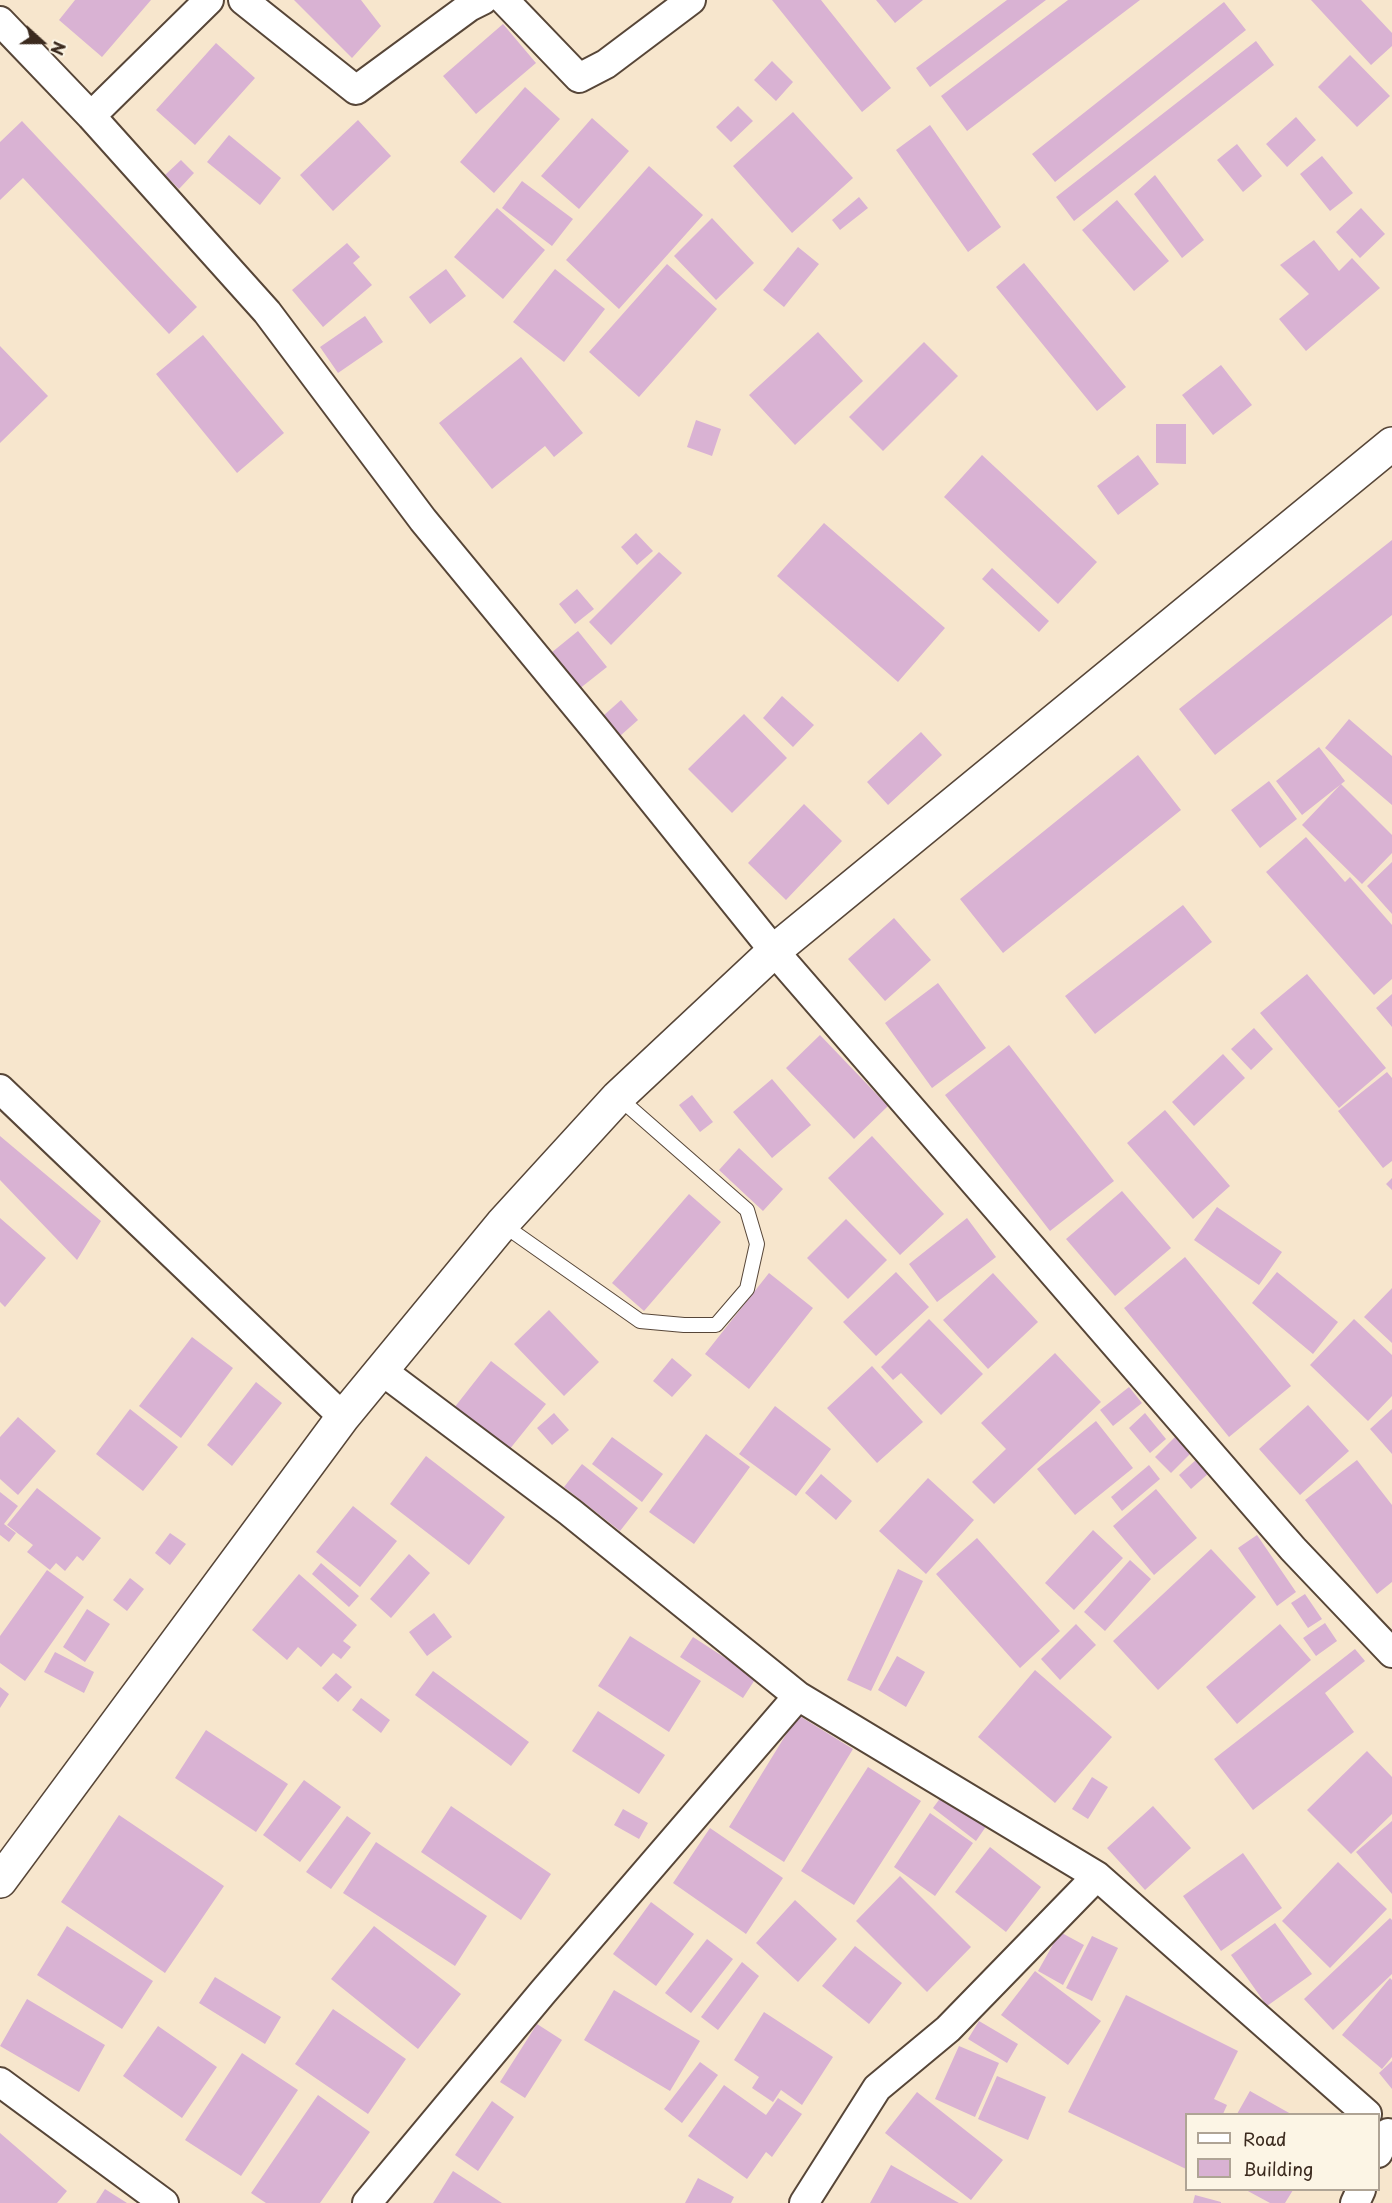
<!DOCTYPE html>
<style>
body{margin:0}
#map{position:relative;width:1392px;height:2203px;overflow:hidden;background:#f7e6cd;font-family:"Playpen Sans",sans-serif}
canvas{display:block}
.legend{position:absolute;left:1185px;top:2113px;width:195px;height:78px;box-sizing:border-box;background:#fcf5e5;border:2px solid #afa495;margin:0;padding:8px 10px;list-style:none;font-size:18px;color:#3b2a1e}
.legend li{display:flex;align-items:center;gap:12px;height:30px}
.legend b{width:30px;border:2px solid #afa495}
.north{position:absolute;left:12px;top:12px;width:60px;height:60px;-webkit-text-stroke:4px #fcf5e5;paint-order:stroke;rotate:111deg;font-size:16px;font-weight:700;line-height:24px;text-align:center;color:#3b2a1e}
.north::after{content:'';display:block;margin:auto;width:21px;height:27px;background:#3b2a1e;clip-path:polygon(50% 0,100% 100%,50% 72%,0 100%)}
</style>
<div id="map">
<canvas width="1392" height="2203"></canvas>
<ul class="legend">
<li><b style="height:8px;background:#fff"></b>Road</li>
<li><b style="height:16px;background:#d9b2d3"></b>Building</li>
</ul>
<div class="north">N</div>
</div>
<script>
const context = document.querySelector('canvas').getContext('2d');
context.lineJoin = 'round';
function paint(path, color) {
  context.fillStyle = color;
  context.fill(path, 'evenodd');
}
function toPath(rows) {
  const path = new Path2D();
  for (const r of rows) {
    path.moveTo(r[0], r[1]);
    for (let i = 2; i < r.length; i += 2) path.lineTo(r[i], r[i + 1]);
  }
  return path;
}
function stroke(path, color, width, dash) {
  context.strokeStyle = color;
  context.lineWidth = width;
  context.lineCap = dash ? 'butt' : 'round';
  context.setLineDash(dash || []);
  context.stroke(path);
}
const building = toPath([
 [75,0,151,0,102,57,59,20],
 [294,0,361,0,381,26,352,58],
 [772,0,821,0,891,88,862,112],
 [876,0,923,0,895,23],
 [1007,0,1046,0,930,87,916,68],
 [1068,0,1140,0,967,131,941,96],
 [1311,0,1361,0,1392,33,1392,46,1371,65],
 [1224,2,1246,30,1055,182,1032,154],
 [503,24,536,63,476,114,443,76],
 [1256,41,1274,65,1074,221,1056,197],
 [216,43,255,78,195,145,156,110],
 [1350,55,1390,96,1357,127,1318,87],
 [772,61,793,82,776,101,754,80],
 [525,87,560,119,494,193,460,162],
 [738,106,753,121,731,142,716,127],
 [793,112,853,178,792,233,733,166],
 [1296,117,1316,140,1287,167,1266,144],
 [592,118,629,151,579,209,541,176],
 [358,120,391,156,333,211,300,175],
 [22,121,197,307,169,334,23,178,0,200,0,142],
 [930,125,1001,227,968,252,896,150],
 [229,135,281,178,260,205,207,162],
 [1237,144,1262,176,1243,192,1217,160],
 [1322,156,1353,193,1330,211,1300,174],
 [181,160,194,173,179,189,165,175],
 [649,166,703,215,619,309,566,260],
 [1155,175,1204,240,1182,258,1134,194],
 [522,181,573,219,552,246,502,208],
 [859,197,868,208,840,230,832,220],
 [1117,200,1169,261,1134,291,1082,230],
 [497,208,545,250,503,299,454,257],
 [1361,208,1385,234,1360,258,1336,232],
 [712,218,754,263,716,300,674,256],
 [1314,240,1339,271,1352,258,1380,288,1306,351,1279,319,1309,294,1280,265],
 [347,243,360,257,353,263,372,285,323,327,292,290],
 [798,247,819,264,784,307,763,290],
 [1024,263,1126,387,1097,411,996,287],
 [667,264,717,309,639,397,589,352],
 [446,269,466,296,430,324,409,297],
 [555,269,605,309,564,362,513,322],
 [365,316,383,342,338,373,320,347],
 [818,332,863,381,795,445,749,395],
 [203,335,284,433,237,473,156,374],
 [924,342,958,376,883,451,849,417],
 [0,346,48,396,0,443],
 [521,357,583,433,554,457,545,446,492,489,439,423],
 [1221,365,1252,405,1213,435,1182,395],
 [696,420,721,429,712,456,687,447],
 [1156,424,1186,424,1186,464,1156,463],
 [982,455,1097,562,1058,604,944,497],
 [1138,455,1159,484,1118,515,1097,486],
 [824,523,945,628,898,682,777,576],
 [636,533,653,551,637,565,621,547],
 [1392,540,1392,615,1215,755,1179,709],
 [659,552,682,573,611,645,589,622],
 [992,568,1049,621,1039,632,982,579],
 [577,589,594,609,575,624,559,604],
 [578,631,607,667,574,693,546,657],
 [782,696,814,725,793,747,763,718],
 [621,700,638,720,620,736,603,716],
 [744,714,787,758,732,813,688,769],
 [1349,719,1392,756,1392,805,1325,748],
 [921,732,942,755,888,805,867,782],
 [1319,747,1345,781,1302,815,1276,781],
 [1138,755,1181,810,1003,953,960,899],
 [1269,781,1297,819,1260,848,1231,810],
 [1341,784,1392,835,1392,853,1362,884,1302,825],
 [804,804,842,841,786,900,748,863],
 [1306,837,1345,882,1350,877,1392,925,1392,979,1374,995,1266,872],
 [1392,862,1392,914,1367,886],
 [1183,905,1212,942,1095,1034,1065,996],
 [894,918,931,960,885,1001,848,959],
 [1307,974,1386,1068,1339,1108,1260,1013],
 [938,983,986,1048,932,1088,885,1023],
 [1392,994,1392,1027,1376,1008],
 [1254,1028,1273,1049,1251,1070,1231,1049],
 [820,1035,888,1106,854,1139,786,1068],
 [1009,1045,1114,1181,1050,1231,945,1095],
 [1223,1054,1245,1078,1194,1126,1172,1102],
 [1387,1072,1392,1078,1392,1161,1383,1168,1338,1111],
 [772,1079,811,1125,772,1158,733,1112],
 [692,1095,713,1122,700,1132,679,1105],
 [1165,1110,1230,1186,1193,1219,1127,1143],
 [0,1136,101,1221,77,1260,0,1180],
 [872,1136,944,1214,900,1255,828,1178],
 [739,1148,783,1189,763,1211,719,1170],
 [1392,1178,1392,1190,1386,1184],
 [1122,1191,1171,1248,1115,1296,1066,1239],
 [689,1194,721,1222,644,1311,612,1283],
 [1217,1207,1282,1252,1259,1285,1194,1240],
 [0,1218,46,1258,5,1307,0,1302],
 [967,1218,996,1257,937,1302,909,1264],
 [846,1219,887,1260,848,1299,807,1258],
 [1185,1257,1291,1386,1229,1437,1124,1308],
 [896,1272,929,1307,876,1356,843,1322],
 [1277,1272,1338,1322,1313,1354,1252,1303],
 [769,1273,813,1308,749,1389,705,1354],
 [993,1273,1038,1322,988,1369,943,1320],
 [1392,1288,1392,1343,1364,1317],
 [549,1310,599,1362,564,1396,514,1344],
 [929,1319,983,1374,941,1415,901,1373,893,1380,881,1367],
 [1354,1319,1392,1355,1392,1396,1368,1421,1310,1365],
 [192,1337,233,1368,181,1438,139,1406],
 [1055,1353,1101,1402,994,1504,972,1482,1006,1449,981,1423],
 [672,1358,692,1375,672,1397,653,1381],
 [491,1361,546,1404,509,1450,454,1408],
 [872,1366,923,1422,877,1463,827,1408],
 [256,1382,282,1403,232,1466,207,1445],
 [1129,1387,1142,1403,1113,1426,1100,1410],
 [1308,1405,1349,1451,1300,1495,1259,1449],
 [775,1406,831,1449,796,1496,739,1454],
 [130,1409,178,1447,143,1491,96,1454],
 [1392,1409,1392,1454,1370,1429],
 [554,1413,569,1430,552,1445,537,1428],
 [1145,1413,1166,1439,1150,1453,1129,1428],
 [18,1417,56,1451,18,1495,0,1479,0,1437],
 [1096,1421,1133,1468,1075,1515,1037,1469],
 [706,1434,750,1467,694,1544,649,1512],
 [612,1437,663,1474,642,1502,592,1464],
 [1175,1437,1191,1453,1171,1473,1155,1457],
 [426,1456,505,1517,469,1565,390,1504],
 [1197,1459,1209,1473,1191,1489,1179,1475],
 [1357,1460,1392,1505,1392,1582,1377,1594,1305,1500],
 [582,1464,638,1508,620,1531,564,1487],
 [1149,1465,1160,1479,1122,1511,1111,1497],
 [821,1474,852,1501,836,1520,805,1493],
 [928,1478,974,1520,926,1574,879,1531],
 [37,1488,101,1538,83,1561,77,1556,65,1571,56,1563,50,1570,27,1552,33,1545,7,1525],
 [1156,1489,1197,1538,1154,1575,1113,1526],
 [0,1492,18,1506,4,1524,16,1533,9,1542,0,1535],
 [353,1506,397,1541,360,1587,316,1552],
 [1093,1530,1123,1558,1074,1610,1045,1583],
 [170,1533,186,1544,170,1565,155,1553],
 [1257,1535,1296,1592,1277,1606,1238,1548],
 [977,1538,1060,1631,1020,1668,936,1574],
 [1211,1549,1256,1597,1158,1690,1113,1641],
 [409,1554,430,1573,391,1618,370,1599],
 [1130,1560,1151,1579,1105,1631,1084,1612],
 [321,1563,359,1596,349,1607,312,1574],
 [898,1569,923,1581,871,1691,847,1680],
 [47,1570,84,1597,25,1681,0,1663,0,1636],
 [299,1574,357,1625,343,1641,351,1647,341,1659,333,1653,321,1667,298,1647,287,1660,252,1630],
 [130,1578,144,1589,127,1611,113,1600],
 [1305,1594,1322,1619,1308,1628,1291,1603],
 [87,1609,110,1624,85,1662,63,1647],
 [434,1613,452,1637,427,1656,409,1632],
 [1325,1623,1337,1641,1316,1656,1303,1638],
 [1076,1624,1096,1645,1060,1680,1041,1659],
 [1280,1624,1311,1660,1237,1724,1206,1687],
 [630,1636,701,1681,669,1732,598,1686],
 [693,1637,756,1678,743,1698,680,1657],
 [1355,1649,1365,1661,1325,1693,1354,1732,1253,1810,1214,1759],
 [55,1652,94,1672,84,1693,44,1672],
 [897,1656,925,1672,906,1707,878,1690],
 [1035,1670,1112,1737,1055,1803,978,1737],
 [433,1671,529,1742,511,1766,415,1695],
 [336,1673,352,1687,338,1702,322,1688],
 [0,1687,9,1694,0,1708],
 [361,1698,390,1720,381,1733,352,1710],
 [598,1711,665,1755,639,1794,572,1751],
 [798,1715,853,1749,784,1862,729,1827],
 [206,1730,288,1784,256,1832,175,1778],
 [1367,1751,1392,1777,1392,1814,1351,1854,1307,1810],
 [868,1767,921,1801,854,1905,801,1871],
 [1092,1777,1108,1787,1088,1819,1072,1809],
 [304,1780,341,1807,300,1862,263,1835],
 [944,1793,987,1825,976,1841,933,1808],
 [451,1806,551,1874,521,1920,421,1852],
 [1153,1806,1191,1848,1145,1890,1107,1848],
 [623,1809,648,1823,639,1839,614,1825],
 [930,1813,973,1843,935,1896,894,1867],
 [119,1815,224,1886,165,1973,61,1902],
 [347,1816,371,1833,331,1889,306,1872],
 [1392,1821,1392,1894,1356,1852],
 [710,1828,783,1878,746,1934,673,1883],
 [376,1842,487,1916,455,1966,343,1893],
 [990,1847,1041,1887,1006,1932,955,1892],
 [1243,1853,1282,1908,1221,1951,1183,1896],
 [1338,1862,1387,1909,1330,1968,1282,1921],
 [900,1876,971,1947,927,1992,856,1921],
 [795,1900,837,1939,798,1982,756,1943],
 [651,1902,694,1934,656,1986,613,1954],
 [1390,1918,1392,1920,1392,1974,1333,2030,1304,1999],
 [1275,1923,1312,1974,1267,2006,1231,1955],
 [67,1926,153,1981,122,2029,37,1975],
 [374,1926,461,1994,418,2049,331,1979],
 [1060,1932,1084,1945,1063,1985,1038,1971],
 [1092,1936,1118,1948,1092,2001,1066,1988],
 [707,1939,733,1959,691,2013,665,1993],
 [855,1946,902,1983,869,2024,822,1986],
 [742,1962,759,1976,718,2030,701,2017],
 [1035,1971,1101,2021,1068,2065,1001,2015],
 [215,1977,281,2017,265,2044,199,2003],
 [1390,1978,1392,1980,1392,2057,1382,2069,1342,2035],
 [614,1990,700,2041,670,2091,584,2040],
 [1126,1995,1238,2051,1214,2099,1227,2105,1223,2114,1186,2114,1186,2169,1068,2112],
 [27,1999,105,2045,79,2092,0,2046],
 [333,2009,406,2059,368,2114,295,2064],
 [764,2012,833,2057,802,2105,781,2090,773,2102,752,2088,759,2077,734,2060],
 [979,2021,1018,2044,1007,2063,968,2039],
 [537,2024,562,2040,525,2098,500,2082],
 [158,2026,217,2067,182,2118,123,2076],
 [959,2046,999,2063,975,2117,935,2099],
 [242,2053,298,2090,241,2176,185,2140],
 [1392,2061,1392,2089,1379,2073],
 [700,2062,718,2075,682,2123,664,2109],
 [997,2076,1046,2097,1028,2140,978,2119],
 [724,2085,766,2115,778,2098,802,2114,772,2157,766,2152,747,2179,688,2136],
 [1250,2091,1291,2114,1237,2114],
 [917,2092,1003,2160,971,2200,885,2133],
 [318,2095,370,2132,320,2203,266,2203,251,2193],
 [492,2101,514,2117,478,2171,455,2155],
 [0,2133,67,2191,57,2203,0,2203],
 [891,2165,959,2203,870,2203],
 [453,2171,502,2203,433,2203],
 [698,2178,734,2197,731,2203,685,2203],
 [105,2189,127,2203,96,2203],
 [1246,2190,1293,2190,1285,2203,1270,2203],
 [1195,2195,1221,2202,1221,2203,1193,2203]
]);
const service = toPath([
 [502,1224,640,1321,684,1325,716,1325,747,1289,757,1244,747,1210,618,1097]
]);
const minor = toPath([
 [243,0,356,90,469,7,483,0],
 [504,0,579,78,606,64,691,0],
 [0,21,91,116,267,312,423,520,597,731,774,951,1293,1549,1392,1653],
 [91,116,209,0],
 [0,1089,343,1417],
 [381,1370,570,1512,798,1696,1097,1876,1367,2114],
 [0,2082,164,2203],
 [1378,2153,1388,2133],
 [367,2203,543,1992,798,1696],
 [804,2203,877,2088,948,2029,1097,1876],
 [1355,2203,1361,2190]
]);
const secondary = toPath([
 [0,1881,343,1417,502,1224,618,1097,774,951,1392,444]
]);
paint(building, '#d9b2d3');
stroke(service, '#574638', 16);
stroke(minor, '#574638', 32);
stroke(secondary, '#574638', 36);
stroke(service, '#fff', 14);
stroke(minor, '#fff', 28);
stroke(secondary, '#fff', 33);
</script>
